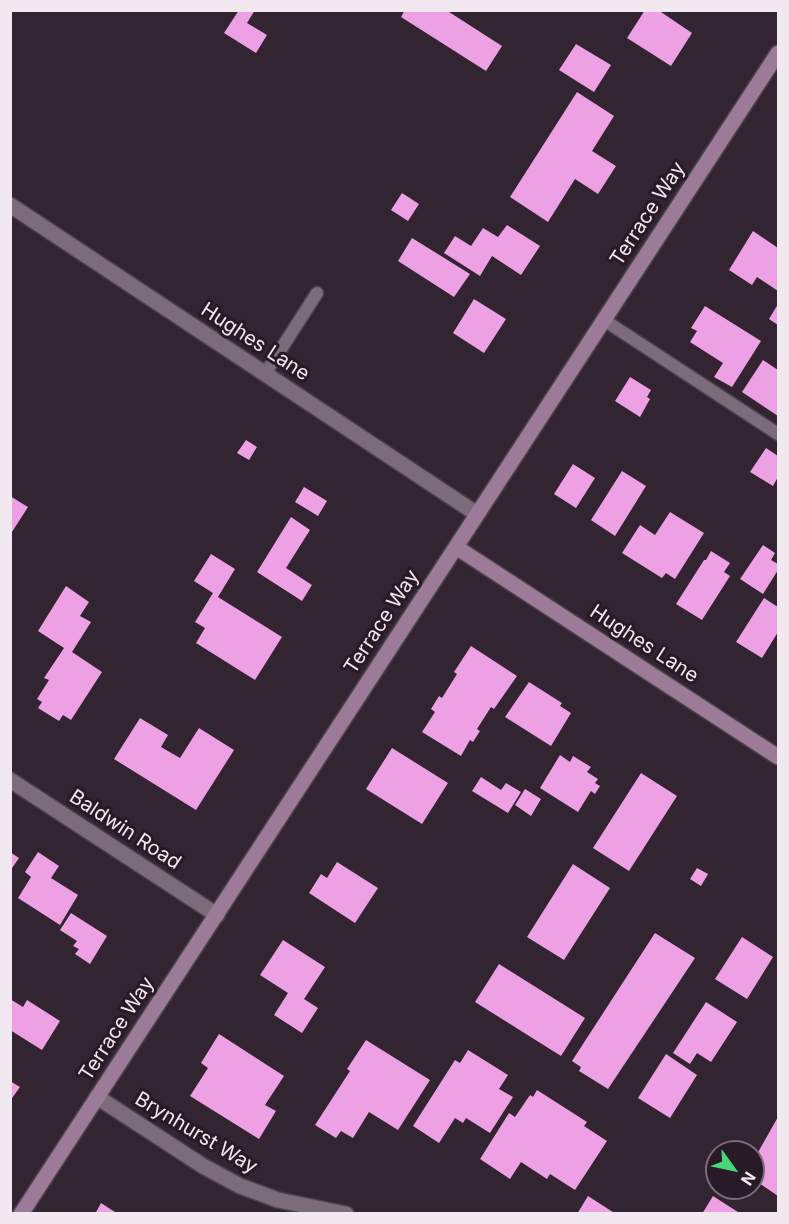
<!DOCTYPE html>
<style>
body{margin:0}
#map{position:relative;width:789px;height:1224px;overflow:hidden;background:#322430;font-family:Inter,sans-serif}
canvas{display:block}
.frame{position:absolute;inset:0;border:12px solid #f2e8f0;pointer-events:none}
.north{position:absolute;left:705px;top:1140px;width:60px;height:60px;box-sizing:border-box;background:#281a26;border:2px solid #796c77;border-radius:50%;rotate:123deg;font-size:16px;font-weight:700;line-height:24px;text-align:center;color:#f2e8f0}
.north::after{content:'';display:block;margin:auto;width:21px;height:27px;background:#47d779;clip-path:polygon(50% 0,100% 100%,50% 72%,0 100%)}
</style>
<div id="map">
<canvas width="789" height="1224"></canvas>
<div class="frame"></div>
<div class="north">N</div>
</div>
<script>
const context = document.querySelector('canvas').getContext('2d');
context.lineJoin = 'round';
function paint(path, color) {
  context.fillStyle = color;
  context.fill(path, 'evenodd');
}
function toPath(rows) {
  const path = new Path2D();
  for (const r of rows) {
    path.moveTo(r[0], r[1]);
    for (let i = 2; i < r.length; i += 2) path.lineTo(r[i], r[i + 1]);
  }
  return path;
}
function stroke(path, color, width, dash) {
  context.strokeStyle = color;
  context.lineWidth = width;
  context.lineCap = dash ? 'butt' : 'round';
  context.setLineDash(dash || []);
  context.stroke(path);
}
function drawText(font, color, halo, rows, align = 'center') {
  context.font = font + ' Inter,sans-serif';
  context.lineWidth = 6;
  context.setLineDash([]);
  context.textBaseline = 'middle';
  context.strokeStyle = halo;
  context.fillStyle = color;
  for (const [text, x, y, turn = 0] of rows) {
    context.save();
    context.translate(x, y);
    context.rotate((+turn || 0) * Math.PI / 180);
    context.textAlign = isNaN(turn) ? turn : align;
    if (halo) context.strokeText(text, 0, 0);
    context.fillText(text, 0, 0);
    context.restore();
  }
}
const building = toPath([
 [239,10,255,10,247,23,267,35,256,53,224,33],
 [405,10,446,10,502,46,486,71,401,17],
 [645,10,658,10,692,33,671,66,627,38],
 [576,44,611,65,594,92,559,70],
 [577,92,614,116,592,151,616,166,598,194,575,179,548,222,510,197],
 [402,193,419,204,408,221,391,210],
 [507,225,540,246,521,275,492,256,480,276,444,253,455,236,471,246,483,228,498,237],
 [753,231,778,248,778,291,757,277,752,285,729,270],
 [412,238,470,274,454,297,398,261],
 [474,299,506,319,484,353,453,333],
 [778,304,778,325,769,319],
 [705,306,761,341,732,387,714,377,723,363,690,342,697,331,691,328],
 [763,360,778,370,778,416,742,392],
 [630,377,651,390,647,397,650,399,640,417,615,401],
 [246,440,257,447,249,460,237,453],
 [766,448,778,456,778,477,773,486,750,472],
 [573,464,595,478,576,508,554,494],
 [622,471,646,486,615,536,591,520],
 [304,487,327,501,318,516,295,502],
 [10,496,28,507,10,535],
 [670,512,704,533,675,579,666,573,662,578,622,553,640,525,655,535],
 [291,517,310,530,286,568,312,585,302,601,257,572],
 [763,545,775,553,771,560,778,564,778,570,763,594,740,579],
 [711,551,730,563,724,572,730,576,702,620,676,604,704,560,706,560],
 [211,554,235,569,218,597,282,637,255,680,196,643,205,628,195,622,213,593,194,581],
 [66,586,89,602,80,616,91,622,72,652,102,672,71,720,63,715,59,721,38,708,42,702,37,699,49,680,44,678,64,648,38,631],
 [764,598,778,607,778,632,762,658,736,642],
 [471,646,517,676,494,709,491,707,477,729,480,731,473,742,470,740,461,756,422,732,435,712,431,709,439,696,442,698,457,674,454,672],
 [529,682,562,703,560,706,571,713,551,746,505,717],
 [140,718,168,735,161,747,180,758,199,728,234,750,196,810,114,759],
 [392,748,448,783,422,824,366,789],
 [560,755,570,762,573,756,591,767,587,772,598,779,595,783,600,786,595,794,591,791,578,812,540,788],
 [641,773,677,796,629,871,593,848],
 [481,777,501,790,506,783,521,792,508,813,472,791],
 [525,789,541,799,531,816,515,805],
 [10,852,19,858,10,871],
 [38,852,59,866,51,878,78,895,60,925,18,898,31,877,25,872],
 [337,862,378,888,355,923,309,893,321,874,327,878],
 [573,864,610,888,564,960,527,937],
 [697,868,708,874,701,886,690,879],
 [71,913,107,936,90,964,75,954,79,949,73,946,77,941,60,930],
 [655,933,695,958,608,1089,579,1071,581,1067,572,1061],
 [742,937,773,957,747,999,715,979],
 [283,940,325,967,304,999,318,1008,302,1033,274,1015,288,993,260,975],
 [499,964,585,1018,561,1056,475,1002],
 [10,999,23,1007,27,1000,60,1021,42,1050,10,1030],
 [706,1002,737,1022,711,1062,697,1053,690,1064,673,1053],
 [219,1034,284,1076,265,1105,276,1111,259,1139,190,1096,208,1068,201,1063],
 [366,1040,430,1080,398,1130,369,1112,353,1138,341,1131,336,1138,315,1125,350,1071,347,1069],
 [468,1050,508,1075,499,1089,513,1097,490,1133,466,1118,463,1123,455,1118,439,1143,413,1126,455,1060,460,1063],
 [666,1054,697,1075,670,1118,638,1098],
 [10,1081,20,1087,10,1101],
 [537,1090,587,1122,584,1126,607,1141,575,1190,550,1174,547,1179,521,1162,510,1179,480,1159,509,1113,515,1117,530,1095,533,1097],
 [778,1117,778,1196,753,1179,753,1161],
 [588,1196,616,1214,577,1214],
 [713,1196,741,1214,702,1214],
 [101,1203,118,1214,95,1214]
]);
const lane = toPath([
 [604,320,778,434],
 [265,374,317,293]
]);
const street = toPath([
 [10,205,477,514],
 [10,780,217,915],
 [97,1097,203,1166,240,1186,278,1200,346,1214]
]);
const secondary = toPath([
 [456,547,778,757],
 [21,1214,778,53]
]);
const streetNames = [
 ["Terrace Way",648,214,-57],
 ["Hughes Lane",255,342,33],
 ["Terrace Way",382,622,-57],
 ["Hughes Lane",644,644,33],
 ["Baldwin Road",125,830,33],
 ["Terrace Way",117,1029,-57],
 ["Brynhurst Way",196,1133,31]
];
paint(building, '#eea0e5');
stroke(lane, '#4d424c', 15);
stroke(street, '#4d424c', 18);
stroke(secondary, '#4d424c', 18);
stroke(lane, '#7c6c7a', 12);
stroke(street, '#7c6c7a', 15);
stroke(secondary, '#9c7b98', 15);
drawText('20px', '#f2e8f0', '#281a26', streetNames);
</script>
